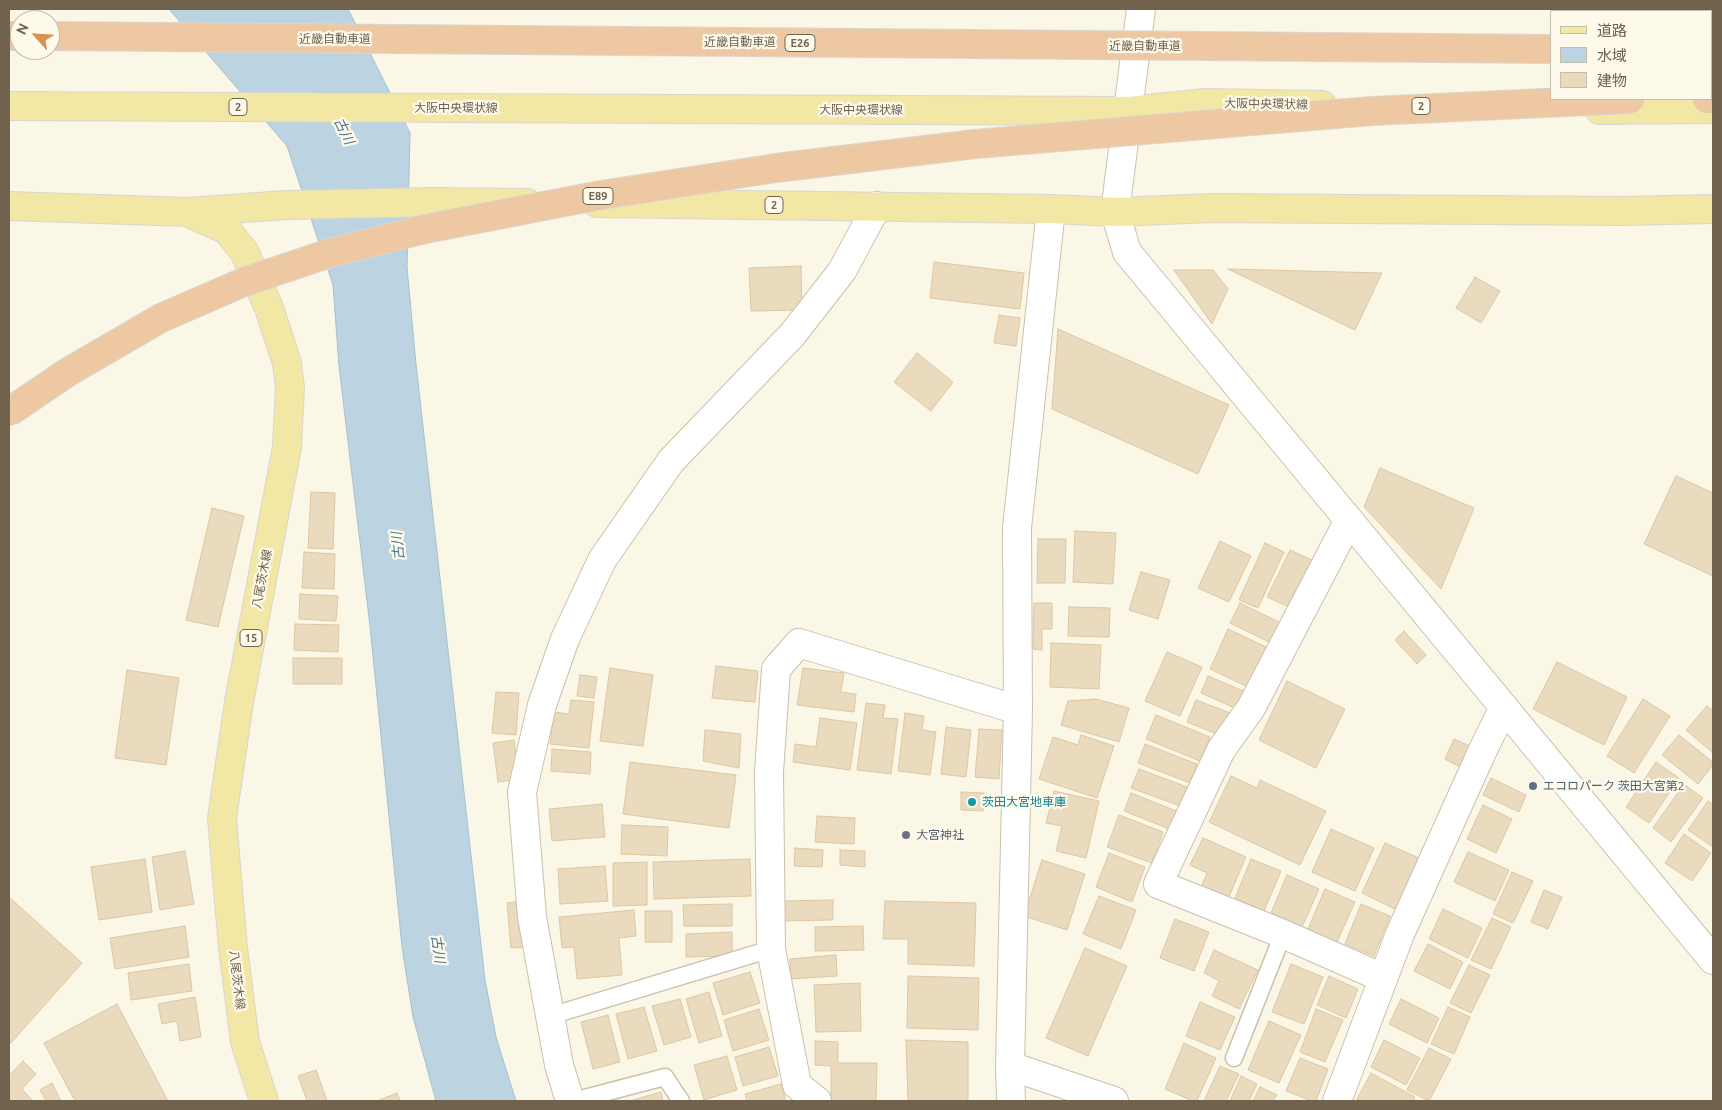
<!DOCTYPE html>
<meta charset="utf-8">
<style>
body{margin:0}
#map{position:relative;width:1722px;height:1110px;overflow:hidden;background:#faf7e6;font-family:Ubuntu,"Noto Sans JP",sans-serif}
canvas{display:block}
.frame{position:absolute;inset:0;border:10px solid #70624d;pointer-events:none}
.legend{position:absolute;left:1550px;top:10px;width:162px;height:90px;box-sizing:border-box;background:#fdfaec;border:1px solid #c5bdac;margin:0;padding:6px 9px;list-style:none;font-size:15px;color:#70624d}
.legend li{display:flex;align-items:center;gap:10px;height:25px}
.legend b{width:25px;border:1px solid #c5bdac}
.north{position:absolute;left:10px;top:10px;width:50px;height:50px;box-sizing:border-box;background:#fdfaec;border:1px solid #c5bdac;border-radius:50%;rotate:296deg;font-size:14px;font-weight:700;line-height:20px;text-align:center;color:#70624d}
.north::after{content:'';display:block;margin:auto;width:18px;height:22px;background:#d89157;clip-path:polygon(50% 0,100% 100%,50% 72%,0 100%)}
</style>
<div id="map">
<canvas width="1722" height="1110"></canvas>
<div class="frame"></div>
<ul class="legend">
<li><b style="height:6px;background:#f2e7a5"></b>道路</li>
<li><b style="height:14px;background:#bcd4e1"></b>水域</li>
<li><b style="height:14px;background:#eadabe"></b>建物</li>
</ul>
<div class="north">N</div>
</div>
<script>
const context = document.querySelector('canvas').getContext('2d');
context.lineJoin = 'round';
function paint(path, color) {
  context.fillStyle = color;
  context.fill(path, 'evenodd');
}
function toPath(rows) {
  const path = new Path2D();
  for (const r of rows) {
    path.moveTo(r[0], r[1]);
    for (let i = 2; i < r.length; i += 2) path.lineTo(r[i], r[i + 1]);
  }
  return path;
}
function stroke(path, color, width, dash) {
  context.strokeStyle = color;
  context.lineWidth = width;
  context.lineCap = dash ? 'butt' : 'round';
  context.setLineDash(dash || []);
  context.stroke(path);
}
function drawText(font, color, halo, rows, align = 'center') {
  context.font = font + ' Ubuntu,"Noto Sans JP",sans-serif';
  context.lineWidth = 4.5;
  context.setLineDash([]);
  context.textBaseline = 'middle';
  context.strokeStyle = halo;
  context.fillStyle = color;
  for (const [text, x, y, turn = 0] of rows) {
    context.save();
    context.translate(x, y);
    context.rotate((+turn || 0) * Math.PI / 180);
    context.textAlign = isNaN(turn) ? turn : align;
    if (halo) context.strokeText(text, 0, 0);
    context.fillText(text, 0, 0);
    context.restore();
  }
}
const water = toPath([
 [169,9,348,9,410,133,407,267,416,364,485,980,496,1037,516,1101,436,1101,413,1017,402,947,370,626,339,366,333,285,287,146,169,9]
]);
const building = toPath([
 [934,262,1024,273,1020,309,930,298,934,262],
 [801,266,802,310,751,311,749,268,801,266],
 [1228,269,1382,273,1355,330,1228,269],
 [1174,270,1213,270,1228,289,1212,324,1174,270],
 [1475,277,1500,291,1481,323,1456,308,1475,277],
 [999,315,1020,318,1016,346,994,343,999,315],
 [1058,329,1229,405,1198,474,1052,409,1058,329],
 [917,353,953,382,931,411,894,382,917,353],
 [1380,468,1474,508,1441,589,1364,507,1380,468],
 [1676,476,1713,493,1713,576,1644,544,1676,476],
 [311,492,335,493,333,549,308,548,311,492],
 [212,508,244,516,218,627,186,620,212,508],
 [1075,531,1116,533,1113,584,1073,582,1075,531],
 [1038,539,1066,539,1065,583,1037,583,1038,539],
 [1220,541,1251,556,1229,602,1198,588,1220,541],
 [1265,543,1284,552,1258,608,1239,600,1265,543],
 [1290,550,1312,560,1289,607,1267,597,1290,550],
 [304,552,335,554,334,589,302,588,304,552],
 [1141,572,1170,580,1158,619,1129,610,1141,572],
 [300,594,338,596,336,621,299,619,300,594],
 [1034,603,1052,603,1052,629,1042,629,1042,650,1033,649,1034,603],
 [1240,603,1281,623,1271,643,1230,623,1240,603],
 [1069,607,1110,608,1109,637,1068,636,1069,607],
 [295,624,339,625,338,652,294,650,295,624],
 [1228,629,1268,648,1250,688,1210,669,1228,629],
 [1404,631,1426,655,1417,664,1395,640,1404,631],
 [1051,643,1101,645,1099,689,1050,687,1051,643],
 [1167,652,1202,667,1180,716,1145,701,1167,652],
 [293,658,342,658,342,684,293,684,293,658],
 [1557,662,1627,697,1604,745,1533,709,1557,662],
 [716,666,758,671,755,702,712,698,716,666],
 [610,668,653,675,643,746,600,741,610,668],
 [803,668,844,673,841,692,856,694,854,712,797,705,803,668],
 [127,670,179,678,166,765,115,758,127,670],
 [580,675,597,677,594,698,577,696,580,675],
 [1208,676,1246,692,1239,710,1201,693,1208,676],
 [1287,681,1345,709,1316,768,1259,740,1287,681],
 [496,692,519,693,516,735,492,733,496,692],
 [1096,699,1129,708,1119,742,1061,725,1068,701,1096,699],
 [1643,699,1670,716,1634,773,1607,756,1643,699],
 [571,700,594,702,589,748,550,744,554,712,569,714,571,700],
 [1196,700,1233,714,1224,737,1187,722,1196,700],
 [866,703,885,705,883,718,898,719,891,774,857,770,866,703],
 [1707,706,1713,711,1713,753,1686,730,1707,706],
 [905,713,924,716,922,730,936,732,930,775,898,771,905,713],
 [1156,715,1210,737,1200,761,1146,739,1156,715],
 [820,718,857,723,850,770,793,762,795,744,816,747,820,718],
 [946,727,971,730,966,777,941,774,946,727],
 [979,729,1002,730,999,779,975,777,979,729],
 [705,730,741,734,739,768,703,761,705,730],
 [1081,735,1114,746,1097,798,1039,779,1053,737,1078,745,1081,735],
 [1679,735,1713,762,1713,765,1698,784,1662,755,1679,735],
 [1454,739,1470,746,1460,767,1445,759,1454,739],
 [514,740,519,779,498,782,493,743,514,740],
 [1145,744,1197,764,1190,783,1138,763,1145,744],
 [552,749,591,752,590,774,551,771,552,749],
 [630,762,736,775,729,828,623,814,630,762],
 [1656,762,1679,778,1649,823,1626,807,1656,762],
 [1139,769,1187,787,1180,806,1131,788,1139,769],
 [1231,776,1257,788,1260,780,1326,811,1300,865,1209,822,1231,776],
 [1491,778,1526,795,1519,812,1483,795,1491,778],
 [1684,784,1703,798,1671,842,1653,828,1684,784],
 [1054,791,1099,801,1086,858,1056,851,1062,826,1046,823,1054,791],
 [961,792,984,793,983,811,961,810,961,792],
 [1131,793,1179,812,1172,830,1124,811,1131,793],
 [1708,801,1713,805,1713,847,1688,830,1708,801],
 [602,804,605,837,552,841,549,809,602,804],
 [1483,805,1512,819,1496,853,1467,839,1483,805],
 [1119,815,1163,832,1152,863,1107,847,1119,815],
 [817,816,855,818,854,844,815,842,817,816],
 [622,825,668,827,667,856,621,854,622,825],
 [1331,829,1374,848,1355,891,1312,872,1331,829],
 [1684,834,1711,853,1692,881,1665,863,1684,834],
 [1203,838,1246,857,1228,899,1201,887,1207,873,1190,865,1203,838],
 [1385,843,1421,859,1397,910,1362,893,1385,843],
 [795,848,823,850,822,867,794,866,795,848],
 [840,850,865,851,865,867,840,865,840,850],
 [185,851,194,904,160,910,152,857,185,851],
 [1468,852,1509,870,1495,901,1454,882,1468,852],
 [1109,853,1145,867,1132,902,1096,887,1109,853],
 [145,859,152,912,99,920,91,867,145,859],
 [750,859,751,896,654,899,653,862,750,859],
 [1251,859,1281,871,1264,911,1235,898,1251,859],
 [1042,860,1085,874,1067,930,1024,916,1042,860],
 [647,862,647,905,613,906,613,863,647,862],
 [605,866,608,901,560,904,558,869,605,866],
 [1512,872,1533,881,1513,923,1493,914,1512,872],
 [1287,875,1319,889,1302,927,1271,913,1287,875],
 [1325,889,1355,902,1337,942,1308,929,1325,889],
 [1544,890,1562,897,1548,929,1531,922,1544,890],
 [1099,896,1136,910,1121,949,1083,934,1099,896],
 [9,897,82,963,9,1045,9,897],
 [833,900,833,920,782,921,782,901,833,900],
 [523,901,527,947,511,948,507,903,523,901],
 [885,901,976,903,974,966,908,964,908,939,883,939,885,901],
 [732,904,732,926,684,926,683,905,732,904],
 [1361,904,1390,916,1374,956,1345,944,1361,904],
 [1443,909,1482,928,1468,958,1429,939,1443,909],
 [634,910,636,936,619,938,622,975,577,979,574,947,562,948,559,917,634,910],
 [645,911,672,911,672,942,645,942,645,911],
 [1492,918,1511,927,1491,969,1471,960,1492,918],
 [1175,919,1209,932,1194,971,1160,958,1175,919],
 [185,926,189,957,115,969,110,938,185,926],
 [863,926,864,950,815,951,815,927,863,926],
 [732,932,732,956,686,957,686,934,732,932],
 [1428,944,1463,962,1450,989,1414,971,1428,944],
 [1085,948,1127,966,1088,1056,1046,1038,1085,948],
 [1214,950,1258,970,1239,1009,1212,996,1219,981,1204,973,1214,950],
 [836,955,837,976,791,979,790,959,836,955],
 [189,964,192,991,131,1000,128,973,189,964],
 [1291,964,1323,977,1304,1024,1272,1012,1291,964],
 [1469,965,1490,975,1471,1013,1450,1003,1469,965],
 [750,972,760,1003,723,1015,713,983,750,972],
 [908,976,979,978,978,1030,907,1028,908,976],
 [1329,976,1358,989,1346,1018,1317,1005,1329,976],
 [860,983,861,1031,816,1032,814,985,860,983],
 [709,992,722,1036,699,1043,686,999,709,992],
 [195,997,201,1037,180,1041,177,1021,162,1024,158,1004,195,997],
 [680,999,691,1037,664,1045,652,1006,680,999],
 [1401,999,1439,1018,1427,1043,1389,1024,1401,999],
 [1200,1002,1235,1017,1220,1050,1186,1036,1200,1002],
 [117,1004,168,1101,75,1101,44,1043,117,1004],
 [644,1007,657,1051,628,1059,616,1014,644,1007],
 [1448,1007,1470,1017,1454,1054,1431,1044,1448,1007],
 [759,1009,769,1040,733,1051,724,1020,759,1009],
 [1316,1009,1343,1020,1325,1062,1300,1052,1316,1009],
 [608,1015,620,1062,593,1069,581,1022,608,1015],
 [1269,1021,1301,1035,1279,1083,1248,1070,1269,1021],
 [906,1040,968,1042,968,1101,908,1101,906,1040],
 [1384,1040,1420,1058,1406,1085,1371,1067,1384,1040],
 [815,1041,838,1042,838,1063,877,1063,876,1101,831,1101,831,1066,815,1065,815,1041],
 [1184,1043,1216,1058,1197,1101,1193,1101,1165,1089,1184,1043],
 [769,1047,778,1076,743,1086,735,1057,769,1047],
 [1429,1048,1451,1059,1429,1101,1407,1090,1429,1048],
 [727,1056,737,1090,704,1100,694,1065,727,1056],
 [1300,1058,1328,1069,1316,1101,1312,1101,1286,1091,1300,1058],
 [23,1061,36,1074,22,1089,32,1100,31,1101,9,1101,9,1076,23,1061],
 [1220,1066,1239,1074,1226,1101,1204,1101,1220,1066],
 [316,1070,327,1101,307,1101,298,1076,316,1070],
 [1371,1073,1415,1097,1413,1101,1361,1101,1357,1099,1371,1073],
 [1241,1076,1257,1084,1249,1101,1230,1101,1241,1076],
 [52,1083,61,1101,46,1101,40,1090,52,1083],
 [781,1084,786,1101,747,1101,745,1094,781,1084],
 [1260,1087,1277,1095,1273,1101,1253,1101,1260,1087],
 [661,1092,663,1101,633,1101,633,1100,661,1092],
 [397,1093,400,1101,377,1101,397,1093]
]);
const lane = toPath([
 [550,1016,771,949],
 [1234,1058,1283,934],
 [573,1101,665,1077,681,1101]
]);
const street = toPath([
 [1115,212,1127,252,1713,960],
 [1349,520,1251,708,1221,750,1158,884,1283,934,1383,978],
 [1010,1066,1114,1101],
 [570,1101,559,1065,532,917,522,792,542,705,565,639,602,560,671,461,792,335,842,271,877,206],
 [817,1101,797,1085,771,949,769,772,776,669,799,643,1018,710,1017,528,1051,209],
 [1011,1101,1010,1066,1018,710],
 [1337,1101,1400,934,1481,754,1504,707]
]);
const secondary = toPath([
 [1115,212,1141,9]
]);
const primary = toPath([
 [9,106,1129,111,1205,103,1322,105],
 [1600,110,1713,109],
 [597,203,1051,209,1115,212,1213,208,1622,211,1713,209],
 [9,206,187,212,287,205,432,202,527,203],
 [189,213,227,230,245,253,269,308,287,363,290,388,287,447,239,702,222,818,233,948,245,1042,264,1101]
]);
const highway = toPath([
 [9,36,20,36],
 [1711,51,1713,51],
 [1707,99,1713,99]
]);
const highwayBridge = toPath([
 [50,36,1551,49],
 [9,412,68,372,161,318,244,282,330,253,425,229,601,195,776,168,975,144,1372,111,1630,99]
]);
const markers = [
 [1533,786,5,"#5c6f8a"],
 [972,802,5,"#0f9aa8"],
 [906,835,5,"#6b7280"]
];
const shields = [
 [800,43,30],
 [1421,106,18],
 [238,107,18],
 [598,196,30],
 [774,205,18],
 [251,638,22]
];
const shieldNames = [
 ["E26",800,43],
 ["2",1421,106],
 ["2",238,107],
 ["E89",598,196],
 ["2",774,205],
 ["15",251,638]
];
const streetNames = [
 ["近畿自動車道",335,39],
 ["近畿自動車道",740,42],
 ["近畿自動車道",1145,46],
 ["大阪中央環状線",1266,104,1],
 ["大阪中央環状線",456,108],
 ["大阪中央環状線",861,110],
 ["八尾茨木線",262,579,-79],
 ["八尾茨木線",237,980,83]
];
const serviceNames = [
 ["エコロパーク 茨田大宮第2",1543,786]
];
const cultureNames = [
 ["茨田大宮地車庫",982,802]
];
const worshipNames = [
 ["大宮神社",916,835]
];
const waterNames = [
 ["古川",344,131,64],
 ["古川",398,546,-96],
 ["古川",438,949,82]
];
paint(water, '#bcd4e1');
stroke(water, '#a4c0d2', 1);
paint(building, '#eadabe');
stroke(building, '#dec6a2', 1);
stroke(lane, '#cac1ad', 19);
stroke(street, '#cac1ad', 30);
stroke(secondary, '#cdc2ab', 30);
stroke(primary, '#dad6d1', 30);
stroke(highway, '#dad6d1', 30);
stroke(lane, '#fff', 16);
stroke(street, '#fff', 28);
stroke(secondary, '#fff', 28);
stroke(primary, '#f2e7a5', 28);
stroke(highway, '#eec8a3', 28);
stroke(highwayBridge, '#dad6d1', 30, []);
stroke(highwayBridge, '#eec8a3', 28);
for (const [x, y, r, color] of markers) {
  const dot = new Path2D();
  dot.arc(x, y, r, 0, 2 * Math.PI);
  context.fillStyle = color;
  context.fill(dot);
  stroke(dot, '#fdfaec', 2);
}
for (const [x, y, w] of shields) {
  const box = new Path2D();
  box.roundRect(x - w / 2, y - 8.5, w, 17, 4);
  context.fillStyle = '#fdfaec';
  context.fill(box);
  stroke(box, '#70624d', 1);
}
drawText('bold 11px', '#70624d', null, shieldNames);
drawText('12px', '#70624d', '#fdfaec', streetNames);
drawText('12px', '#4e5e75', '#fdfaec', serviceNames, 'left');
drawText('12px', '#0d838f', '#fdfaec', cultureNames, 'left');
drawText('12px', '#5b616d', '#fdfaec', worshipNames, 'left');
drawText('italic 14px', '#50768f', '#fdfaec', waterNames);
</script>
